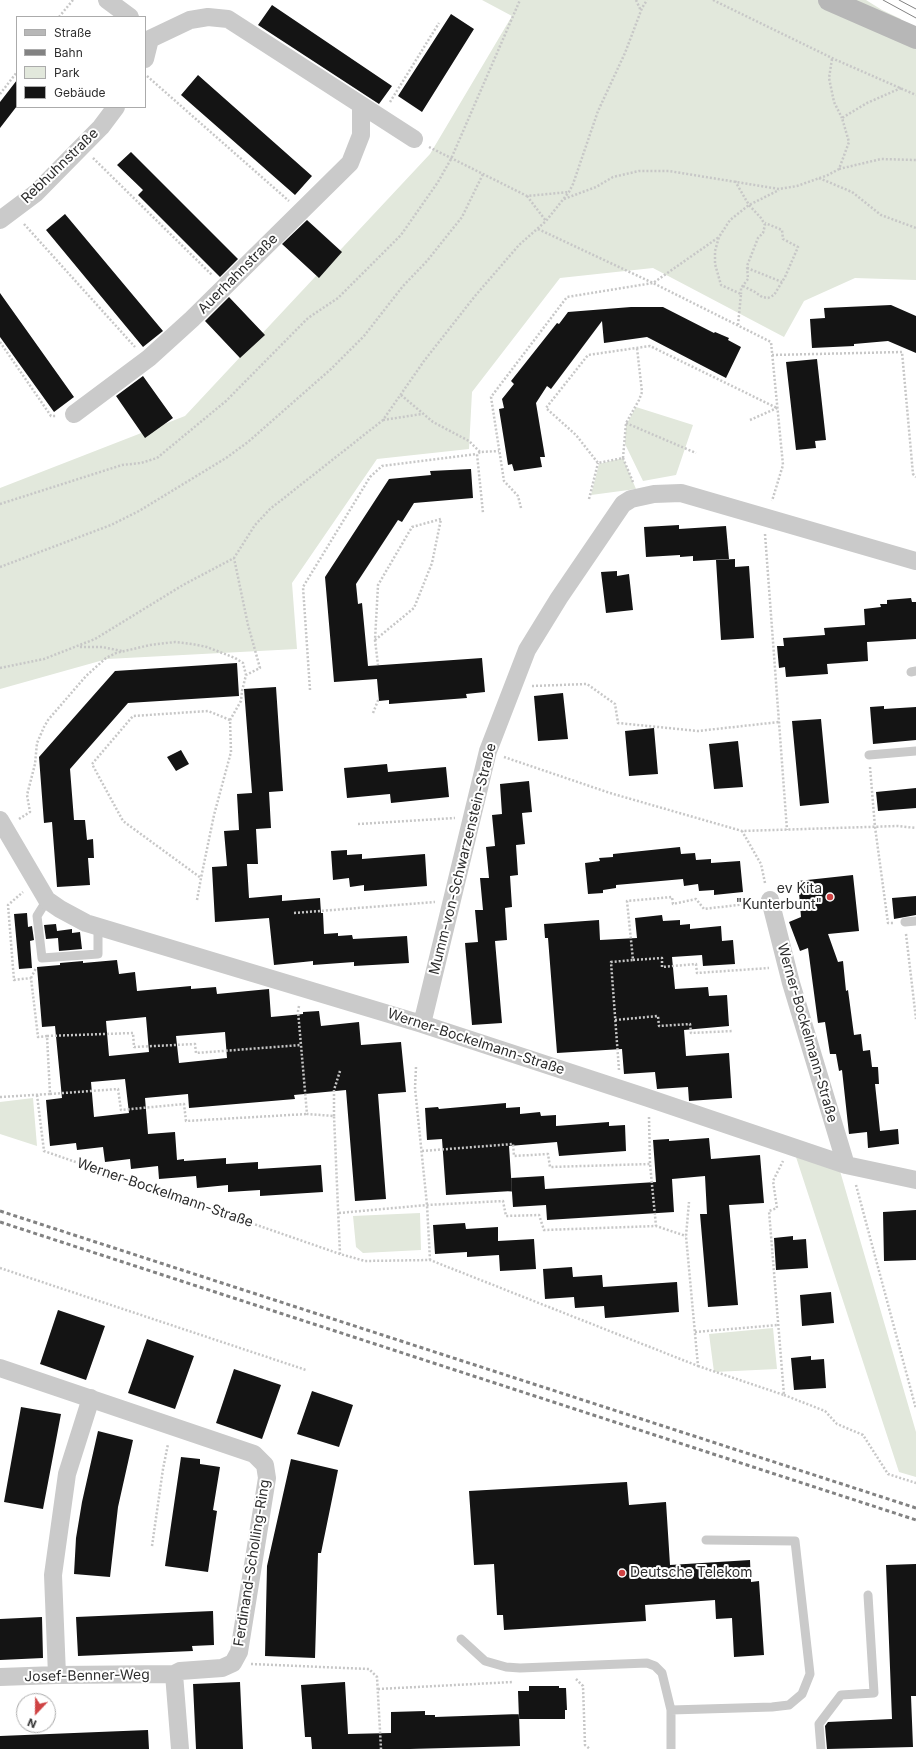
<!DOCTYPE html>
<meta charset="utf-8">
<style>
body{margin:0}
#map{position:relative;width:916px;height:1749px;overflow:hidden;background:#fff;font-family:Inter,sans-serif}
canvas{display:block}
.legend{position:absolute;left:16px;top:16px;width:130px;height:92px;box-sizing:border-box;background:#fff;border:1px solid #ababab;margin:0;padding:5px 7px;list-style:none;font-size:12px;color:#2d2d2d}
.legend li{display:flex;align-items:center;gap:8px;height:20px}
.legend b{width:20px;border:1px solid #ababab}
.north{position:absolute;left:16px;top:1693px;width:40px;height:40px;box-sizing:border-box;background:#fff;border:1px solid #ababab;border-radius:50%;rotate:202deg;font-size:11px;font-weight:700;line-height:16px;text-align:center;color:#2d2d2d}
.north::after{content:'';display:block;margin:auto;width:14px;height:18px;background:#cf4344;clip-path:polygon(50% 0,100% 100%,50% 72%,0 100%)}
</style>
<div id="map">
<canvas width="916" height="1749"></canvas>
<ul class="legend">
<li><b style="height:5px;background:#b7b7b7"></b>Straße</li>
<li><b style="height:5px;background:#828282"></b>Bahn</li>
<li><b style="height:11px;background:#e2e8dc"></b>Park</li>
<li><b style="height:11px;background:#141414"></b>Gebäude</li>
</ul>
<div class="north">N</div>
</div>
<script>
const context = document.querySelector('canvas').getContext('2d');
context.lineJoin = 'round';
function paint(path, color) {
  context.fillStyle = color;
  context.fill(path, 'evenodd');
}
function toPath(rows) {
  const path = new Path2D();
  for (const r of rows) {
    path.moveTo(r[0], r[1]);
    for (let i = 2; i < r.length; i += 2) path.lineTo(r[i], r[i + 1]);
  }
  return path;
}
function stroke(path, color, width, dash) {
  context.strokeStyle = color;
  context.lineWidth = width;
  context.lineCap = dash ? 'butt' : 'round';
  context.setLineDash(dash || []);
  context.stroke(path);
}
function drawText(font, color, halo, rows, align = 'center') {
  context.font = font + ' Inter,sans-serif';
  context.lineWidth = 4;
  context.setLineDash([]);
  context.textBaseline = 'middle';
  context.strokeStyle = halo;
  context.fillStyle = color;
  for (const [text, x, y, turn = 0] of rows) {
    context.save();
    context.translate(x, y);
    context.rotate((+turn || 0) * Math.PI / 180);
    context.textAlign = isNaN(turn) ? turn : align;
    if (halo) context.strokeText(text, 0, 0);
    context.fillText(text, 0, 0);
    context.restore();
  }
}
const green = toPath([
 [482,0,829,0,916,38,916,280,855,278,804,301,784,337,653,268,560,278,472,392,469,449,377,459,292,583,297,649,107,659,0,689,0,488,185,416,430,154,512,16],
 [846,0,866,0,882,10,901,19,898,24],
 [636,407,693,425,676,475,643,481,625,444,626,425],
 [623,458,636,489,591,495,599,464],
 [33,1098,37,1146,0,1134,0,1102],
 [796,1157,840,1171,916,1432,916,1477,899,1472],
 [420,1213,421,1250,363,1253,356,1247,353,1216],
 [773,1328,777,1369,714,1372,709,1334]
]);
const building = toPath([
 [272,5,392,86,379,104,258,25],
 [451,14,474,29,422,112,398,96],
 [198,75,312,176,295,195,181,95],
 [17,80,17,106,0,128,0,102],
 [131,152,238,259,220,277,138,195,143,190,117,165],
 [65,214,163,331,143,347,46,230],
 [307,220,342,252,319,278,282,244],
 [0,293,74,397,54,412,0,337],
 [229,297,265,335,240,358,205,321],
 [891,305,916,316,916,353,888,341,854,344,854,346,812,348,810,319,825,318,824,308],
 [631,307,663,307,714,333,715,332,729,338,728,340,741,347,726,378,647,337,604,343,602,321,551,389,547,386,536,403,545,457,540,457,542,467,514,471,512,464,508,465,499,409,504,408,502,399,514,384,511,381,557,323,559,324,568,312],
 [817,359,826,440,815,441,816,448,796,450,786,362],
 [143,376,173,418,145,438,116,396],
 [471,469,473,498,414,503,402,522,398,520,356,584,358,604,362,603,368,666,482,658,485,692,466,694,467,698,389,704,389,700,379,701,377,679,334,682,325,577,389,479,431,475,430,471],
 [679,525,679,529,726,526,729,559,693,561,693,556,680,557,680,555,646,557,644,527],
 [735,559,735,567,749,566,754,638,721,640,716,560],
 [617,571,617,576,629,574,633,610,606,613,601,572],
 [911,598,912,602,916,602,916,639,867,642,868,661,827,664,828,674,786,677,785,667,779,668,777,646,784,646,783,638,825,635,824,628,865,625,864,609,881,607,880,604,887,604,887,600],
 [237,663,239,696,128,703,70,769,74,820,85,820,87,840,93,839,94,858,88,858,90,885,57,887,52,822,44,823,39,757,115,671],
 [276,687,283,791,269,792,271,828,256,829,258,864,247,864,249,898,282,895,282,901,320,898,321,913,323,913,324,934,338,933,338,936,352,935,353,939,407,936,409,963,354,966,354,962,313,965,313,961,274,965,269,918,215,922,212,867,227,866,224,831,239,830,237,794,252,793,244,689],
 [563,693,568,739,538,741,534,696],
 [884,706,884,709,916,707,916,740,873,744,870,707],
 [821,719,829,803,800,806,792,721],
 [654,728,658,774,629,776,625,731],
 [738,741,743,787,714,789,709,744],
 [181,750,189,764,176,771,167,757],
 [387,764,388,772,446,767,449,797,391,803,390,794,347,798,344,768],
 [529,781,532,812,522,813,525,844,516,845,518,875,510,876,512,907,505,908,507,940,495,941,502,1023,472,1025,465,943,478,942,475,910,483,910,480,878,489,878,486,847,495,846,492,815,502,814,500,784],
 [916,788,916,808,878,811,876,792],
 [680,847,681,854,695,853,696,860,711,859,711,863,740,861,743,892,714,895,714,890,699,891,698,884,684,886,683,879,616,885,616,888,603,890,603,893,588,894,585,863,600,861,599,858,613,857,613,854],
 [347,850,347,855,362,854,362,859,425,854,427,886,364,891,364,885,350,887,349,878,333,880,331,851],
 [853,875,859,931,828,934,838,962,843,961,846,991,848,990,854,1035,861,1034,863,1051,870,1050,872,1067,878,1067,879,1084,875,1084,880,1131,898,1129,899,1144,868,1148,867,1132,849,1134,842,1070,839,1071,836,1054,830,1054,825,1022,818,1023,808,948,800,951,789,922,801,917,798,881],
 [916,896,916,915,894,919,892,898],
 [27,913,28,927,32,926,34,940,30,941,32,968,19,969,14,914],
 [662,915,663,921,680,920,680,925,690,924,690,929,721,926,722,941,733,940,735,964,703,966,702,955,672,957,675,989,708,987,709,996,727,995,729,1026,684,1030,686,1056,729,1053,732,1098,689,1101,688,1087,657,1089,655,1072,624,1074,622,1049,557,1053,548,938,545,938,544,924,599,920,600,940,637,938,635,918],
 [56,924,57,931,72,929,72,933,80,932,82,949,59,951,58,938,46,939,44,925],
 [117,960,119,974,135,972,137,991,191,986,191,989,216,987,217,994,269,989,271,1017,303,1014,303,1012,319,1011,321,1026,359,1022,361,1045,401,1042,406,1092,378,1094,386,1199,355,1201,346,1090,294,1095,295,1099,189,1108,188,1094,145,1098,148,1134,175,1132,177,1160,184,1159,184,1161,226,1158,226,1164,258,1162,258,1169,321,1165,323,1192,260,1196,260,1190,228,1192,228,1185,197,1188,196,1176,159,1179,158,1166,131,1169,130,1159,105,1162,103,1147,77,1150,76,1143,50,1146,46,1100,62,1098,55,1026,42,1027,37,967,60,965,60,963,83,961,83,963],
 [146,1017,149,1052,109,1056,106,1021],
 [225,1032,227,1058,179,1063,176,1036],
 [125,1079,129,1113,94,1117,91,1082],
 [506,1103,506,1108,520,1107,520,1114,540,1112,541,1116,556,1115,556,1126,609,1122,609,1126,625,1125,626,1151,559,1156,557,1142,509,1146,512,1191,446,1195,442,1139,427,1140,425,1108,438,1107,439,1109],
 [709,1138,711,1159,760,1155,764,1203,729,1205,738,1305,708,1307,700,1214,707,1214,705,1176,672,1179,674,1212,547,1220,546,1205,513,1207,511,1178,544,1176,545,1189,656,1182,653,1140,669,1139,669,1141],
 [916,1210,916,1260,884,1261,883,1212],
 [465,1223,466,1229,498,1227,498,1241,534,1239,536,1269,500,1271,499,1255,467,1257,467,1252,435,1254,433,1225],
 [793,1236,793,1240,806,1239,808,1268,776,1270,774,1238],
 [572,1267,573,1277,602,1275,603,1287,677,1282,679,1312,605,1318,604,1306,575,1308,574,1297,545,1299,543,1269],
 [831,1292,834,1323,802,1326,800,1295],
 [58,1310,105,1326,86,1380,40,1364],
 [147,1339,194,1356,175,1409,128,1393],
 [811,1356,811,1360,824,1359,826,1388,794,1390,791,1358],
 [234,1369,281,1385,262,1439,216,1423],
 [312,1391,353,1405,339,1447,297,1434],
 [21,1407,61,1414,43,1509,4,1502],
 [98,1431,133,1440,118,1507,110,1577,74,1574,76,1538,82,1502],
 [181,1457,200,1459,200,1464,220,1467,213,1510,217,1511,208,1572,165,1566],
 [291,1459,338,1470,321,1553,318,1553,315,1658,265,1656,267,1566],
 [627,1482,629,1505,666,1502,670,1565,750,1560,751,1582,759,1581,764,1655,734,1657,732,1618,716,1619,715,1600,645,1605,646,1621,504,1630,503,1615,497,1615,494,1564,474,1565,469,1491],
 [916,1564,916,1696,911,1696,913,1747,827,1749,825,1726,828,1722,892,1719,886,1565],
 [213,1611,214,1645,192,1646,193,1651,78,1656,76,1617],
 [42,1617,43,1658,0,1660,0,1619],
 [240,1682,243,1749,196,1749,193,1684],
 [345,1682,348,1734,391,1733,391,1712,425,1711,425,1715,435,1715,435,1717,519,1714,520,1746,410,1749,312,1749,311,1737,305,1737,301,1685],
 [529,1686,559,1686,559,1688,566,1688,567,1710,565,1710,565,1719,519,1719,518,1691,529,1691],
 [148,1730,149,1749,0,1749,0,1736]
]);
const path = toPath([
 [636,0,641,11],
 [713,0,834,59,916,95],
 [59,17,73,0],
 [832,59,829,78,834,102,842,118],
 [147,76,289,201],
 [0,94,17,72],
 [390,102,439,23],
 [429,147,527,196,569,192],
 [93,158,212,275],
 [839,169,881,159,916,160],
 [819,178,852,192,881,215,916,228],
 [735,181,749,205,761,218,765,225,763,233,758,238,747,266,748,279,741,288,741,294],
 [527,196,546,221],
 [564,199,596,187,613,177,639,171,669,171,779,189,797,186,828,175,839,169,849,142,842,118,867,103,901,88],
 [24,224,135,347],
 [538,229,653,283,771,342,783,465,772,501],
 [747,268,782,282],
 [743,286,755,292,762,297,768,298,774,295,785,277,798,247,783,239,782,230,765,223],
 [738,325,741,294,721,285,715,264,715,251,719,237,730,220,749,205,779,190],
 [0,342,51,416,56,416],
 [772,355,902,352,913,474,916,477],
 [401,395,433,422,469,441,480,452,499,451],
 [383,420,422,414],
 [750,420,777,408],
 [626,423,696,453],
 [480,452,477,454,483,513],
 [623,458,626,423,639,400,642,392,637,348],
 [633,482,623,458,598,463,576,435,546,408,588,355,650,346,777,408],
 [589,499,598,463],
 [0,504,122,465,141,463,157,458,226,401,308,318,338,298,401,235,438,182,451,159,520,0],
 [521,508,518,496,504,481,491,397,567,297,653,283,719,237],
 [765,534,787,830],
 [0,567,111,525,139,511,226,458,248,442,331,369,364,336,403,286,427,261,462,217,483,174],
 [375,640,414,608,432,563,441,519,412,527,378,585,375,640,378,665],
 [80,647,102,647,122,651],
 [0,668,44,659,95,639,183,585,234,558,255,525,270,509,383,420,424,361,475,296,519,245,546,221,569,192,573,184,598,111,625,53,642,8,647,0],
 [532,686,587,684,615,704,618,723,698,731,779,722],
 [310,690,303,587,370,477,382,466,477,454],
 [373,713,379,698],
 [230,720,241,701,242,691,246,675,260,668,248,625,234,558],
 [504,757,610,793,742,831],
 [870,767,875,827,888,923,894,923],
 [19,819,30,812,27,795,35,764,37,743,44,727,48,720,86,676,106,658,116,653,150,645,175,642,192,644,207,647,235,658,243,663,246,675],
 [358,824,455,818],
 [765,883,761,864,742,831,898,826,916,828],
 [197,900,201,878,214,815,231,752,230,720,208,711,133,716,92,764,123,821,201,878],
 [294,913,435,902],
 [906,934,916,1019],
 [633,960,662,958,662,967,696,964,697,973,769,968],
 [31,978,36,968],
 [299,1006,298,1011,307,1114,334,1116,340,1254],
 [615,1020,658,1016,659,1026,690,1024,691,1033,733,1031],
 [47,1036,133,1033,134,1047,195,1044,196,1053,301,1045],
 [416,1067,415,1088,427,1205,430,1260],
 [619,1070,611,962,633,960,627,901,672,897,673,904,696,899,704,909,754,903],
 [50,1094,118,1089,121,1110,184,1104,186,1121,307,1114],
 [37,1095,44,1151,340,1254,365,1261,430,1260,698,1366,686,1236,689,1202],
 [0,1097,50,1094,47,1036,38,1037,31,978,14,980,8,905,23,892],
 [334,1116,334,1090,340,1071],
 [649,1117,650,1164,656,1226],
 [422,1151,513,1144,514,1156,548,1154,550,1167,650,1164],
 [856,1185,916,1409],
 [339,1213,427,1205,503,1201,506,1216,539,1215,544,1230,656,1226,686,1236],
 [0,1268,306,1370],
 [695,1332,778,1325],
 [698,1366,784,1395,769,1211,777,1208,773,1181,783,1161],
 [784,1395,825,1411,837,1424,863,1435,888,1474,916,1483],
 [152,1546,163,1469,168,1444],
 [251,1664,369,1669,377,1677,381,1749],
 [576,1679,583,1686,585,1745,590,1749],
 [378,1689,513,1682]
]);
const lane = toPath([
 [911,672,916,671],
 [869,755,916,751],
 [47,900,37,916,42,958,98,954,98,928],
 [905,922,916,921],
 [461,1639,485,1661,506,1667,520,1668,647,1663,655,1666,662,1673,671,1710],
 [671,1749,671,1710,772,1707,789,1705,802,1694,810,1674,795,1541,706,1540],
 [821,1749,819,1724,841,1695,874,1693,868,1595]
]);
const street = toPath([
 [107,0,130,17],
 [150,39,190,20,208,17,228,19,414,139],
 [145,59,150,39],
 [0,220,36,193,101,127,116,107],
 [74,414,149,358,192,319,350,163,361,135,361,106],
 [0,820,47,900,60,909,86,923,422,1024,648,1098,846,1165,916,1180],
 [770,900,791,983,846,1165],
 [422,1024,488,751,527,650,559,598,623,504,631,499,654,494,681,493,916,561],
 [0,1368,254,1454,265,1465,267,1478,239,1652,233,1663,222,1668,180,1671,174,1674,180,1749],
 [57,1675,53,1575,67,1474,91,1398],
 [0,1677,57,1675,174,1674]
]);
const secondary = toPath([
 [829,0,916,38]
]);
const tram = toPath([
 [883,0,916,18],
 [899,0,916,9]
]);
const rail = toPath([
 [0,1211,916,1508],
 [0,1222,916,1520]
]);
const markers = [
 [830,897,4,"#cf4344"],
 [622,1573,4,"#cf4344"]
];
const streetNames = [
 ["Rebhuhnstraße",60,166,-44],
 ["Auerhahnstraße",238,274,-45],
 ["Mumm-von-Schwarzenstein-Straße",463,859,-76],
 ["Werner-Bockelmann-Straße",807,1033,74],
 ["Werner-Bockelmann-Straße",476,1042,18],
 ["Werner-Bockelmann-Straße",165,1193,19],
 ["Ferdinand-Scholling-Ring",252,1563,-81],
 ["Josef-Benner-Weg",87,1676,-1]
];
const poiNames = [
 ["ev Kita",822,889],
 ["\"Kunterbunt\"",822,905],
 ["Deutsche Telekom",630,1573,"left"]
];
paint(green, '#e2e8dc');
paint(building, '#141414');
stroke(path, '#c7c7c7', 2.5, [2, 2]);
stroke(lane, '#cacaca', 9);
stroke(street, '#cacaca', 18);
stroke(secondary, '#b7b7b7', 22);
stroke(tram, '#828282', 1);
stroke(rail, '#828282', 3, [4, 3]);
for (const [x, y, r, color] of markers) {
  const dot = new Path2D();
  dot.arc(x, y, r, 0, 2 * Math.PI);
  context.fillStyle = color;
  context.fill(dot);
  stroke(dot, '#fff', 1.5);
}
drawText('14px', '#2d2d2d', '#fff', streetNames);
drawText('14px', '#2d2d2d', '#fff', poiNames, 'right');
</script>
